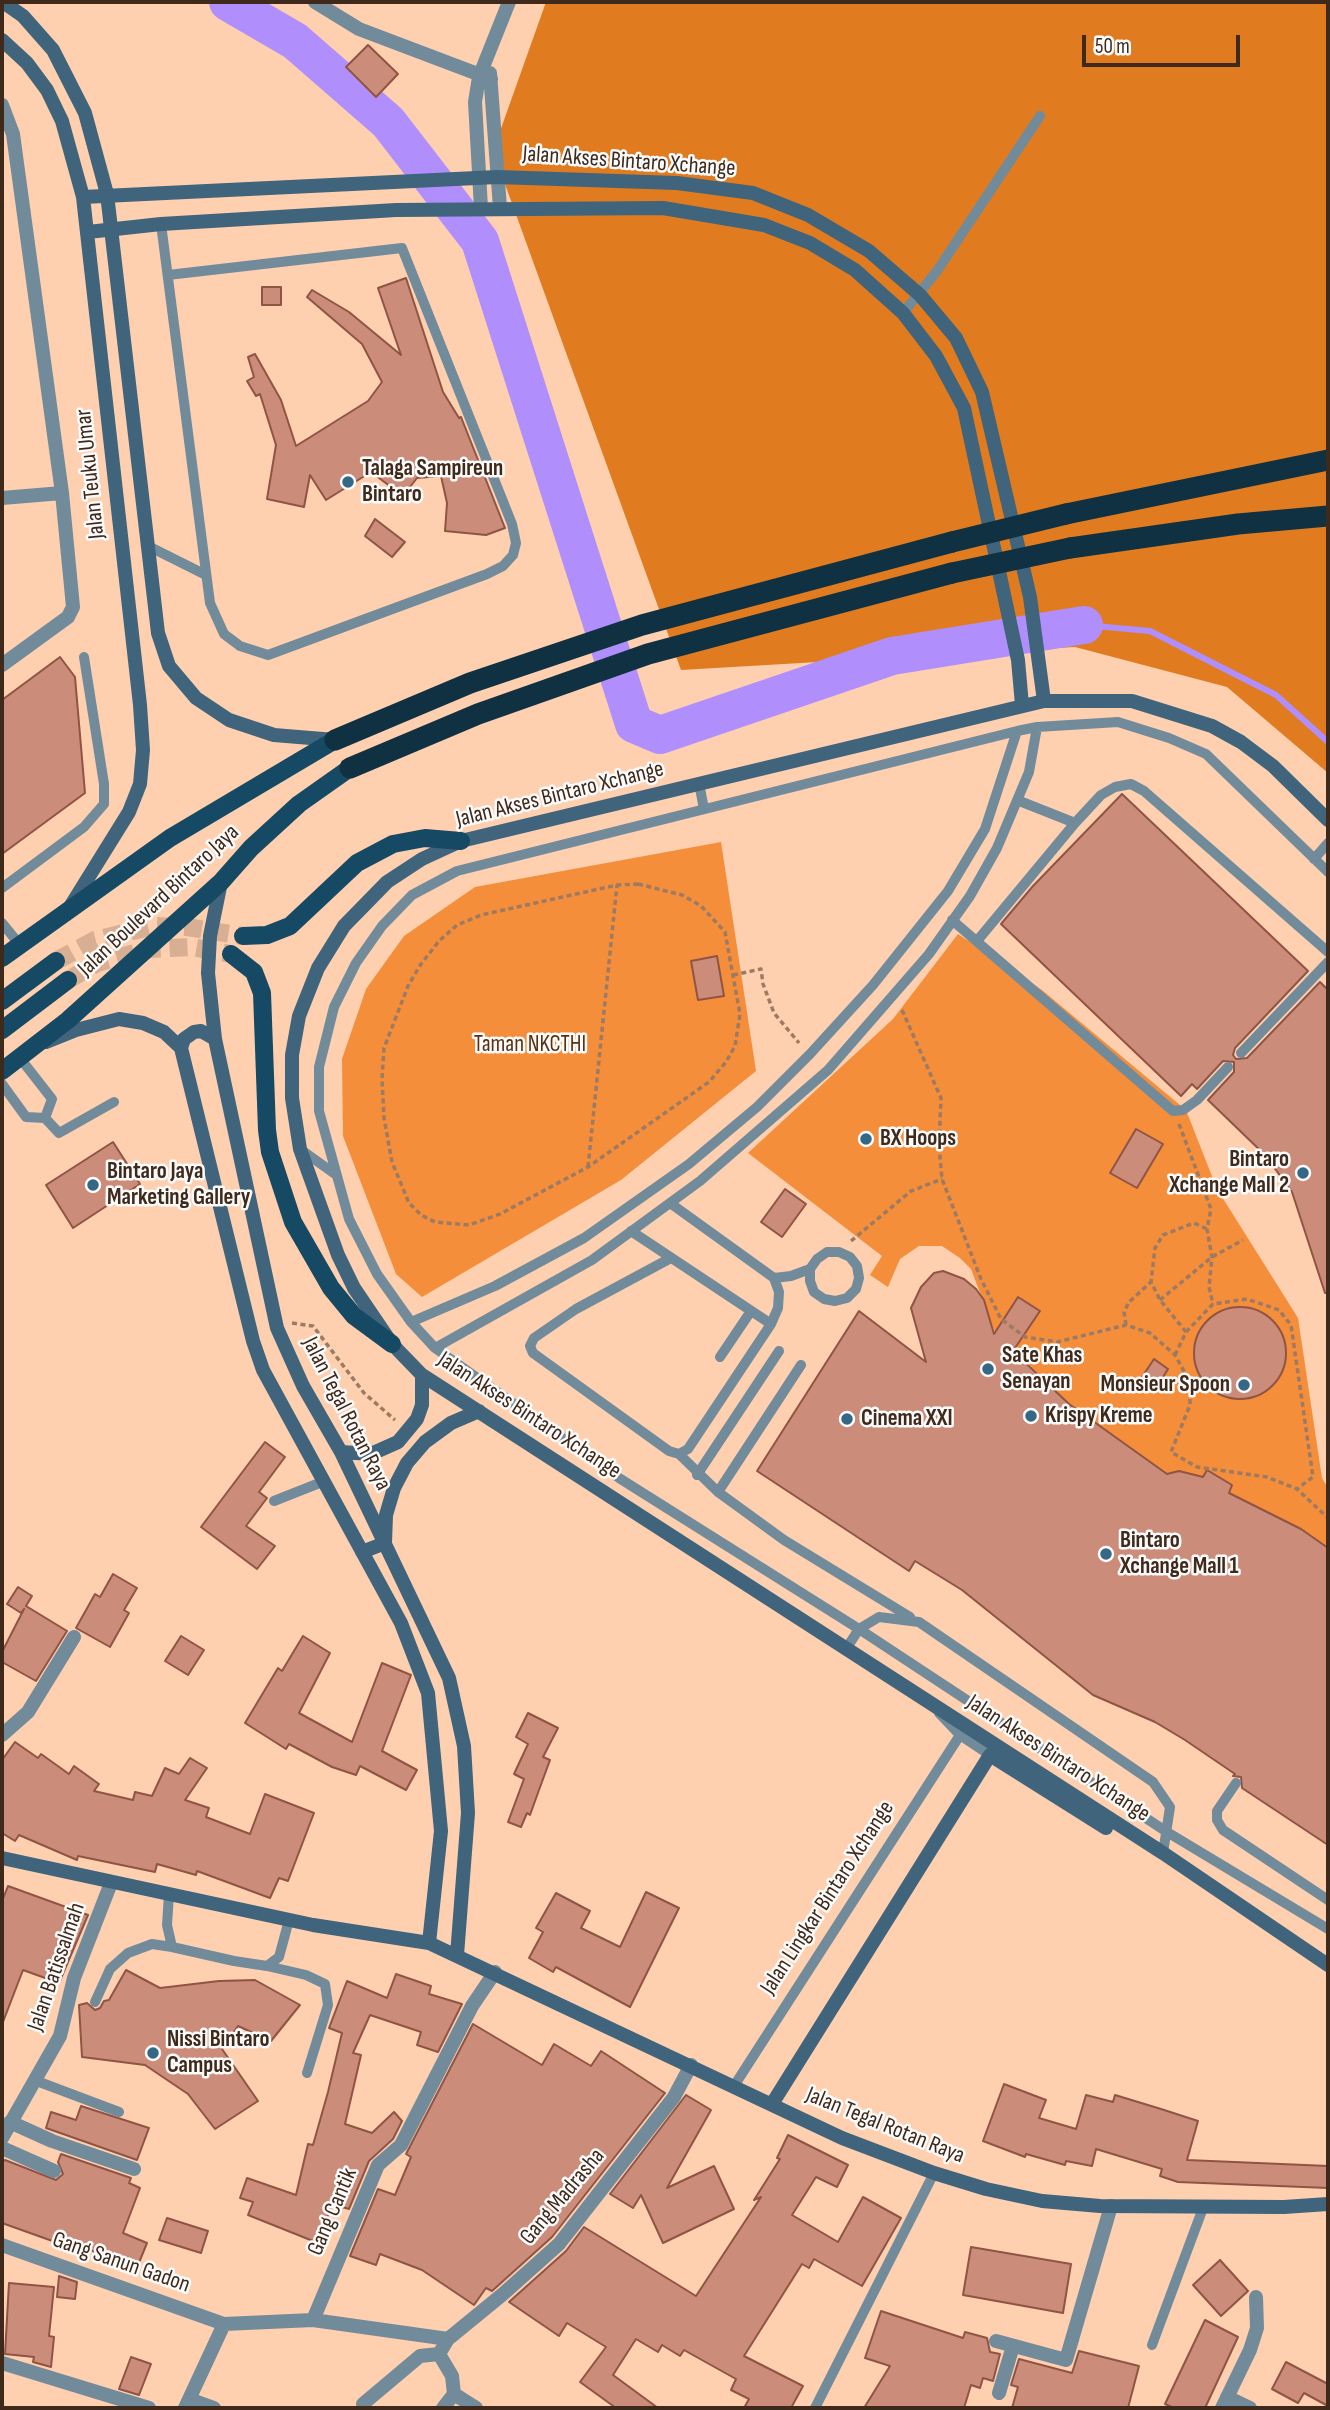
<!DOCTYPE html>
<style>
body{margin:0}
#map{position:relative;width:1330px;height:2410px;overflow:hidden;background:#fed0b0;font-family:"Sofia Sans Condensed",sans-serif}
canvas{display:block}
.frame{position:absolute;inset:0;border:4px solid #3f291a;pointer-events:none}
.scale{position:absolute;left:1082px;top:35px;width:158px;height:32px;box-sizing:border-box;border:4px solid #3f291a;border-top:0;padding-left:9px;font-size:21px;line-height:24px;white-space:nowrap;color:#3f291a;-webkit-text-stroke:5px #fbfbfb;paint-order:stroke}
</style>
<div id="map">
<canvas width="1330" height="2410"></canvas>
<div class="frame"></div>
<div class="scale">50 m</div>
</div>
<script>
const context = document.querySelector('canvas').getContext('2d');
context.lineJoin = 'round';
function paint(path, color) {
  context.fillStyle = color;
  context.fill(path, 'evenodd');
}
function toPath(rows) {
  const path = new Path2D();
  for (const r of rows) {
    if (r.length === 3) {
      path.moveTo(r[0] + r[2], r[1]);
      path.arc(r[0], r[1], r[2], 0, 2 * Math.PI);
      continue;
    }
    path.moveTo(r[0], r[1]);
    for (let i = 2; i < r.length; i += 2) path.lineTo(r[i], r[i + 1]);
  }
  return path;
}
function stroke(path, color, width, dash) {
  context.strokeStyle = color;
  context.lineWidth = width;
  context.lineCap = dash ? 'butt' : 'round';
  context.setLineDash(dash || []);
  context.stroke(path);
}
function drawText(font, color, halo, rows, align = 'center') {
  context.font = font + ' "Sofia Sans Condensed",sans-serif';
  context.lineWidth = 5;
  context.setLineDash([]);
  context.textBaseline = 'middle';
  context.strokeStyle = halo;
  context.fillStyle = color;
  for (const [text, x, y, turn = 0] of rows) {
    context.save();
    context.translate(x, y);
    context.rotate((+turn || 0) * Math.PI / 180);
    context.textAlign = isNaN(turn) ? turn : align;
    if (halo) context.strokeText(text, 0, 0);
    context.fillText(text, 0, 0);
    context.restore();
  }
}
const green = toPath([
 [721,842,756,1071,621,1180,422,1297,396,1274,343,1136,342,1059,366,989,404,936,475,887],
 [958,934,1042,990,1186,1110,1217,1189,1298,1318,1322,1478,1328,1488,1328,1548,1301,1529,1229,1493,1207,1470,1203,1477,1179,1471,1167,1474,1069,1404,994,1330,971,1269,960,1258,942,1246,919,1246,900,1259,888,1287,870,1275,882,1256,748,1153,893,1019]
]);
const forest = toPath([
 [546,2,1328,2,1328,773,1227,687,1075,647,681,670,493,151]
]);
const stream = toPath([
 [1084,625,1150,631,1276,695,1328,742]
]);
const river = toPath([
 [228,2,295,41,388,122,480,241,634,724,660,735,892,656,1084,625]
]);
const building = toPath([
 [368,45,398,74,376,97,346,67,368,45],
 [406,278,443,392,459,418,461,417,505,528,486,535,445,531,447,503,441,476,417,478,403,496,371,472,326,500,310,475,304,507,267,499,276,445,260,394,256,396,247,381,254,377,248,357,255,354,281,400,296,446,368,401,382,382,362,344,307,297,312,290,349,312,401,355,378,288,406,278],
 [262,287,281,287,281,305,262,305,262,287],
 [375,519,405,542,392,557,365,536,375,519],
 [60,657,75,677,85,793,2,854,2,700,60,657],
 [1122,794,1308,971,1235,1048,1233,1055,1236,1059,1247,1058,1320,982,1328,990,1328,1293,1325,1293,1292,1192,1265,1155,1208,1100,1234,1072,1234,1062,1223,1061,1197,1089,1192,1084,1181,1096,1001,924,1033,886,1122,794],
 [717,956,724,996,698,1000,691,961,717,956],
 [1136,1129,1163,1144,1137,1188,1110,1173,1136,1129],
 [113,1142,140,1184,73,1228,46,1185,113,1142],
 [785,1189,806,1204,782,1237,761,1222,785,1189],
 [943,1271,964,1279,976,1289,984,1300,994,1334,1018,1297,1040,1311,1013,1351,1069,1404,1167,1474,1179,1471,1203,1477,1207,1470,1232,1485,1229,1493,1301,1529,1328,1548,1328,1845,1242,1788,1241,1777,1233,1776,1235,1774,1185,1740,1155,1722,1093,1695,962,1590,915,1561,909,1571,757,1471,859,1311,926,1362,911,1308,921,1287,934,1273,943,1271],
 [1240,1353,46],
 [1154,1359,1168,1369,1155,1390,1140,1380,1154,1359],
 [265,1442,285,1457,259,1492,267,1498,246,1526,275,1546,257,1569,201,1527,265,1442],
 [113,1574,137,1588,124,1610,129,1613,110,1647,76,1628,95,1594,100,1597,113,1574],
 [18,1587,32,1596,26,1606,67,1631,36,1681,2,1662,2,1652,24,1609,21,1613,7,1604,18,1587],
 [181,1636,204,1650,188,1675,165,1661,181,1636],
 [303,1636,330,1653,299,1713,352,1742,382,1663,411,1675,382,1751,417,1770,406,1790,360,1766,356,1775,332,1767,289,1744,286,1749,245,1723,278,1668,282,1671,303,1636],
 [528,1713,558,1728,543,1757,550,1760,539,1790,530,1815,527,1813,521,1827,508,1822,524,1779,514,1774,528,1744,516,1737,528,1713],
 [15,1742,38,1758,41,1754,69,1774,74,1766,99,1784,94,1791,133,1800,135,1792,152,1796,165,1768,179,1774,190,1758,207,1768,185,1800,209,1808,206,1817,250,1834,265,1794,314,1813,288,1881,279,1878,270,1898,197,1871,196,1875,157,1864,155,1872,78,1856,77,1860,19,1835,15,1841,2,1833,2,1760,15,1742],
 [8,1886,88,1915,59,1983,23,1970,3,2022,2,1901,8,1886],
 [646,1892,679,1908,630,2007,556,1967,553,1972,529,1958,543,1932,536,1928,556,1893,590,1911,581,1928,620,1947,646,1892],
 [126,1970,160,1988,219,1981,255,1980,300,2005,271,2041,238,2026,222,2049,258,2101,215,2129,188,2094,145,2065,82,2057,79,2005,87,2003,95,2010,100,2008,104,2001,109,2000,126,1970],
 [396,1974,431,1986,429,1994,462,2004,438,2052,417,2045,421,2032,370,2015,353,2053,361,2055,345,2124,372,2133,394,2112,402,2121,393,2139,369,2161,349,2209,332,2204,318,2243,248,2215,253,2202,240,2198,247,2178,296,2195,308,2144,313,2145,328,2092,342,2033,329,2028,347,1981,387,1998,396,1974],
 [473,2024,542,2065,554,2044,591,2066,601,2051,665,2093,552,2237,492,2291,486,2288,474,2305,422,2270,380,2254,376,2265,350,2256,378,2189,395,2195,411,2157,406,2154,473,2024],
 [1004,2084,1046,2100,1039,2118,1076,2129,1086,2095,1113,2102,1115,2095,1161,2109,1198,2121,1187,2160,1328,2166,1328,2188,1178,2182,1160,2176,1162,2169,1096,2149,1092,2166,1066,2161,1065,2165,1026,2154,1025,2157,983,2141,1004,2084],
 [686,2095,711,2110,667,2188,714,2166,734,2209,663,2243,641,2195,633,2208,610,2194,686,2095],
 [81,2106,149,2128,137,2160,46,2128,51,2112,76,2120,81,2106],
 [788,2135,848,2165,837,2187,816,2177,792,2215,838,2242,863,2197,901,2218,862,2286,814,2259,809,2268,802,2264,744,2356,803,2386,791,2408,744,2408,749,2399,731,2390,736,2379,684,2350,680,2356,662,2345,658,2352,636,2339,613,2375,658,2408,616,2408,580,2382,606,2347,567,2323,559,2336,509,2302,566,2251,584,2227,696,2296,761,2197,754,2200,780,2159,777,2158,788,2135],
 [61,2154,131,2178,129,2183,140,2188,123,2233,147,2243,136,2270,61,2237,58,2243,2,2223,2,2162,5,2160,56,2180,63,2174,58,2162,61,2154],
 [167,2218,208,2231,201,2253,159,2240,167,2218],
 [971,2247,1071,2264,1063,2313,963,2295,971,2247],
 [1220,2260,1248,2291,1221,2316,1193,2285,1220,2260],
 [59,2276,77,2282,75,2299,57,2297,59,2276],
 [9,2283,54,2287,49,2336,54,2337,51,2367,33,2362,34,2357,5,2354,9,2283],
 [881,2311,963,2338,965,2332,987,2338,990,2352,1000,2354,993,2381,983,2378,980,2388,971,2385,964,2408,864,2408,890,2366,865,2358,881,2311],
 [1205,2320,1238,2337,1205,2408,1174,2408,1165,2404,1205,2320],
 [1079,2351,1139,2366,1128,2408,1012,2408,1018,2387,1011,2385,1019,2359,1072,2373,1079,2351],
 [131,2357,151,2364,139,2395,119,2389,131,2357],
 [1286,2362,1328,2384,1328,2406,1304,2393,1298,2403,1272,2389,1286,2362]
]);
const primaryTunnel = toPath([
 [56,961,95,940,154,926,187,927,243,936],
 [68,980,97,963,150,949,192,947,231,954]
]);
const path = toPath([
 [638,884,682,895,701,906,725,932,740,1014,735,1046,726,1062,709,1082,588,1167,500,1214,469,1225,435,1222,421,1215,409,1203,392,1162,384,1118,382,1079,384,1048,408,986,421,964,439,941,457,925,481,915,617,885,638,884],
 [733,975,761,969,763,984,774,1013,799,1043],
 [902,1010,941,1098,939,1146,942,1179,981,1279,1001,1319,1025,1337,1057,1342,1126,1325,1150,1333,1175,1355,1190,1382,1190,1405,1171,1452,1197,1467,1267,1477,1297,1489,1328,1518],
 [1179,1124,1211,1209,1207,1229,1212,1257,1209,1287,1213,1304],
 [588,1167,617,885],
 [851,1241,911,1191,942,1179],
 [1160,1300,1212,1257,1243,1240],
 [292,1323,313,1326,364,1393,395,1420],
 [1126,1325,1124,1312,1129,1302,1151,1282],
 [1186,1332,1160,1300,1151,1282,1155,1248,1163,1235,1194,1223,1207,1229],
 [1175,1355,1186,1332,1213,1304,1247,1299,1279,1310,1291,1325,1313,1477,1297,1489]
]);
const lane = toPath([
 [161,224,210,603,224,634,240,646,268,655,487,574,503,566,513,555,516,543,512,524,402,248,168,275],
 [903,313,937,271,1040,116],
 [148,546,206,575],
 [699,783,704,809],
 [1017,800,1075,823,1101,795,1115,787,1131,784,1144,791,1328,952],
 [1314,859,1328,843],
 [1328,872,1206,754,1169,738,1118,722,1037,727,1017,731,457,871,412,895,382,926,356,963,334,1007,319,1067,319,1111,349,1219,377,1274,411,1322,435,1348,619,1478,859,1629,1167,1832,1328,1929],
 [2,888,84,827,104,804,104,784,84,657],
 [952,920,1173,1111,1183,1110,1197,1100,1228,1067],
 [2,923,20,945],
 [977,941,1075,823],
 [1241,1053,1328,962],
 [20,1058,52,1099,45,1118],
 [2,1084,26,1117,45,1118,59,1133,114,1102],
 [300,1149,335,1174],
 [631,1231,771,1324],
 [669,1259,576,1309,534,1338,530,1346,533,1353,669,1451,679,1454,688,1449,771,1324,778,1308,779,1292,774,1278,670,1203],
 [774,1278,791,1276,810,1269,817,1259,827,1252,839,1252,850,1257,857,1266,859,1278,856,1289,847,1298,835,1301,824,1299,814,1292,810,1281,810,1269],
 [411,1322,495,1286,584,1238,689,1164,757,1107,810,1054,873,985,948,891,985,829,1017,731],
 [435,1348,592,1260,700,1181,828,1070,929,954,970,896,997,848,1029,772,1037,727],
 [720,1357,751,1311],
 [679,1454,718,1492,784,1540,910,1617],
 [697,1475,779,1351],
 [718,1492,801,1365],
 [274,1501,322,1482],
 [846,1649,859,1629,879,1617,919,1622,1153,1782,1170,1807,1163,1853],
 [939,1713,960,1735,990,1755],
 [1236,1783,1217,1811,1217,1820,1223,1830,1328,1900],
 [169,1894,167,1925,172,1947,234,1961,267,1966,279,1957,289,1920],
 [267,1966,306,1975,325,1984,328,2005,307,2073],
 [95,2002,110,1969,128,1953,152,1944,172,1947],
 [34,2080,119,2112],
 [734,2086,960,1735],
 [1152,2345,1203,2208],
 [815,2408,934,2173]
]);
const street = toPath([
 [315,2,359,29,491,79],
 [490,73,500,208],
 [2,105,13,134,62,493,73,607,68,617,2,665],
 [481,208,475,102,479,77,509,2],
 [2,498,62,493],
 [2,1735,28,1712,74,1637],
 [10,2122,52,2141,134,2169],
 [2,2138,60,2036,74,1978,111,1883],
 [2,2148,54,2171],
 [2,2245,224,2324],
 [313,2320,378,2165,401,2145,472,2006,495,1972],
 [996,2341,1066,2360,1111,2206],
 [439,2354,448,2339,503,2294,559,2244,674,2097,691,2065],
 [439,2354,452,2376,454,2394,443,2408],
 [2,2363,149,2408],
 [999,2393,1013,2346],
 [454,2394,476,2408],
 [1227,2397,1250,2408],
 [189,2399,214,2408],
 [363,2404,420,2356,439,2354],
 [185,2408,224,2324,313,2320,448,2339],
 [1222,2408,1250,2350,1257,2328,1256,2297]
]);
const secondary = toPath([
 [3,2,23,16,53,50,85,113,107,194,158,633,169,666,196,698,229,720,274,735,335,740],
 [2,40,27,63,47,90,62,121,83,197,140,705,143,750,140,784,129,812,70,907],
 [83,197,497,177,677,183,753,193,808,215,869,251,920,295,956,338,982,392,1030,597,1044,701],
 [88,232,161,224,396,210,663,208,764,225,810,243,855,270,903,313,936,356,964,408,1018,660,1022,705],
 [1328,820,1273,766,1241,742,1212,726,1132,701,1044,701,461,841,422,859,387,882,344,926,318,968,299,1016,292,1055,292,1098,300,1149,338,1255,354,1288,392,1344,422,1375,1163,1853,1328,1965],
 [221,882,210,936,208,973,215,1039,277,1328,303,1386,341,1452,449,1678,464,1746,468,1813,457,1955],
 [46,1042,76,1030,119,1019,143,1023,164,1032,181,1048,253,1341,263,1370,401,1623,428,1693,441,1831,429,1943],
 [181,1048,184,1039,194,1032,201,1031,215,1039],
 [341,1452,371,1454,398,1442,417,1419,422,1405,422,1375],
 [362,1552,385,1543,386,1515,394,1488,407,1463,425,1442,451,1423,479,1411],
 [2,1858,313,1925,429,1943,842,2138,934,2173,986,2189,1042,2201,1100,2206,1284,2207,1328,2204],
 [772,2104,990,1755,1106,1828]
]);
const primary = toPath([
 [243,936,267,935,290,926,357,863,393,844,425,838,461,841],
 [231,954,254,972,262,993,267,1130,270,1152,293,1222,331,1288,354,1316,392,1344],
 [2,958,170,838,335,740],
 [2,1001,56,961],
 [2,1030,68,980],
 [2,1071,68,1020,221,882,251,848,299,804,350,768]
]);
const highway = toPath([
 [1066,514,1328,460],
 [1070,548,1238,524,1328,516],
 [335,740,470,683,642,625,952,542],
 [350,768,478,714,648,654,952,573]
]);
const highwayBridge = toPath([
 [952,542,1066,514],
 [952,573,1070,548]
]);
const markers = [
 [348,482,7,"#356885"],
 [866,1139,7,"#356885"],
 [1303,1173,7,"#356885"],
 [93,1185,7,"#356885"],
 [988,1369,7,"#356885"],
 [1244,1385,7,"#356885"],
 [1031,1416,7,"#356885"],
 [847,1419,7,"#356885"],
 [1106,1554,7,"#356885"],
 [153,2053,7,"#356885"]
];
const streetNames = [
 ["Jalan Akses Bintaro Xchange",629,162,4],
 ["Jalan Teuku Umar",91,474,-96],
 ["Jalan Akses Bintaro Xchange",560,795,-14],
 ["Jalan Boulevard Bintaro Jaya",159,901,-43],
 ["Jalan Tegal Rotan Raya",346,1414,63],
 ["Jalan Akses Bintaro Xchange",529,1416,33],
 ["Jalan Akses Bintaro Xchange",1058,1759,33],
 ["Jalan Lingkar Bintaro Xchange",828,1898,-57],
 ["Jalan Batissalmah",57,1967,-71],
 ["Jalan Tegal Rotan Raya",885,2126,22],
 ["Gang Madrasha",563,2197,-50],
 ["Gang Cantik",333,2212,-67],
 ["Gang Sanun Gadon",121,2263,19]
];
const poiNames = [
 ["Talaga Sampireun",362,469],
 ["Bintaro",362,495],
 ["BX Hoops",880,1139],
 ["Bintaro",1289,1160,"right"],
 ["Xchange Mall 2",1289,1186,"right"],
 ["Bintaro Jaya",107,1172],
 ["Marketing Gallery",107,1198],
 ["Sate Khas",1002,1356],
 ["Senayan",1002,1382],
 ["Monsieur Spoon",1230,1385,"right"],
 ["Krispy Kreme",1045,1416],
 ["Cinema XXI",861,1419],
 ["Bintaro",1120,1541],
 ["Xchange Mall 1",1120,1567],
 ["Nissi Bintaro",167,2040],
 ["Campus",167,2066]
];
const parkNames = [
 ["Taman NKCTHI",530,1045]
];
paint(green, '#f58e3a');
paint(forest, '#e17b1f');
stroke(stream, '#b08ffd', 6);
stroke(river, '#b08ffd', 38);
paint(building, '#cc8c7a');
stroke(building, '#8f5444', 2);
stroke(primaryTunnel, '#d8af92', 18, [18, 9]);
stroke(path, '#9c7a63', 3.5, [5, 3.5]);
stroke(lane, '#728b9b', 10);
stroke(street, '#728b9b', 14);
stroke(secondary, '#3f647b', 14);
stroke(primary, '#154964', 18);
stroke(highway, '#103142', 21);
stroke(highwayBridge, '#103142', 21);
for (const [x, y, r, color] of markers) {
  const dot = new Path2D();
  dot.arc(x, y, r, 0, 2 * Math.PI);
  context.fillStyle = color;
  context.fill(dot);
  stroke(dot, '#fbfbfb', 2.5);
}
drawText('23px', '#3f291a', '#fbfbfb', streetNames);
drawText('bold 23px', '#3f291a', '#fbfbfb', poiNames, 'left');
drawText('23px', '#59300f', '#fbfbfb', parkNames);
</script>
